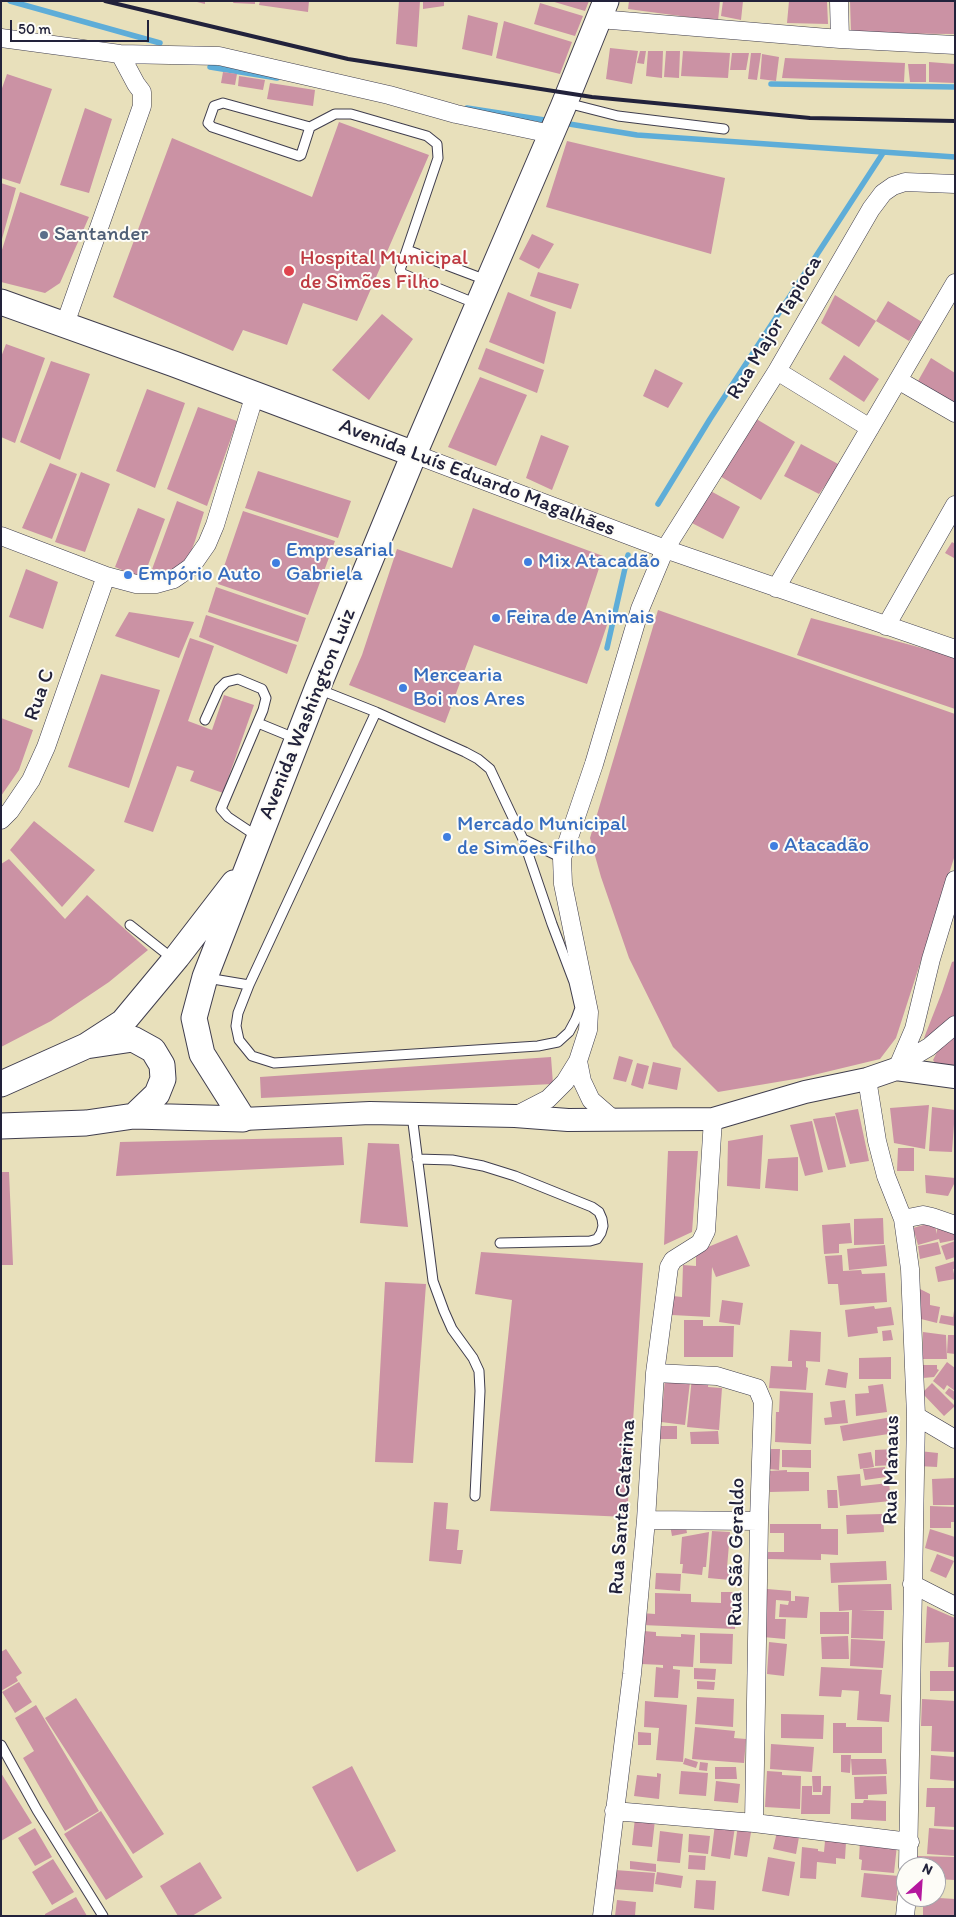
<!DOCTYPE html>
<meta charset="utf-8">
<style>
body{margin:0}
#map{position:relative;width:956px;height:1917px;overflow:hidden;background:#e8e0bb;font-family:Itim,sans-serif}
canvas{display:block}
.frame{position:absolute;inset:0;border:2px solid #22223b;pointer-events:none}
.north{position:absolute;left:896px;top:1857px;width:50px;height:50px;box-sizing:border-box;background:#fdfcf7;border:1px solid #a5a5ac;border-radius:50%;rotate:26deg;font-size:14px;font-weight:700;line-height:20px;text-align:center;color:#22223b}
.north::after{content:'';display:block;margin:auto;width:18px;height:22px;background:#b5179e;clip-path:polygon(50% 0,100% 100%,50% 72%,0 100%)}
.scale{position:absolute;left:10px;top:20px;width:139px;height:22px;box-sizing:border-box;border:2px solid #22223b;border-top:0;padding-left:6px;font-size:15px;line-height:18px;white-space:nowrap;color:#22223b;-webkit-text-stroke:4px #fdfcf7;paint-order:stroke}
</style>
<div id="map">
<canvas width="956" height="1917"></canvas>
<div class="frame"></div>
<div class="north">N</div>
<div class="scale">50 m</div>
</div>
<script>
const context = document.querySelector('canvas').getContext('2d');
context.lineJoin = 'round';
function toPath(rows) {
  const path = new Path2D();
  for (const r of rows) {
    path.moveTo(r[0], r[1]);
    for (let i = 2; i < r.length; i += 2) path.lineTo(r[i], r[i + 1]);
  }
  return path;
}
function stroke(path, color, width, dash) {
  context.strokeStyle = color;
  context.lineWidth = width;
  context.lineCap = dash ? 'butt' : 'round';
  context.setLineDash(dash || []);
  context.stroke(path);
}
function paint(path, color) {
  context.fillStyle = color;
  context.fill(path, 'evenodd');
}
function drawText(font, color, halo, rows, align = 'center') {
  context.font = font + ' Itim,sans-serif';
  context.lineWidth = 4;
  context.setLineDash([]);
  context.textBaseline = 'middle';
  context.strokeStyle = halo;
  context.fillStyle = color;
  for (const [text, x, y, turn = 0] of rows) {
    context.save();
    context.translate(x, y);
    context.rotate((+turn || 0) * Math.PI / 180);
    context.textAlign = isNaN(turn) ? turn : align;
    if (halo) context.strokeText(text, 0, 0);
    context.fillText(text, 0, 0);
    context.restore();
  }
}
const stream = toPath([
 [10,1,160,43],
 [210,67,277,78],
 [771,84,955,87],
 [467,108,551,121],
 [563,123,637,135,955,157],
 [658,504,710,419,883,153],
 [607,648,628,555]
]);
const building = toPath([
 [193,1,205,1,205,4],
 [234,1,255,1,255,4,233,3],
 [260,1,309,1,308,12,259,5],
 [399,1,420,1,417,47,396,44],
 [423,1,444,1,444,6,423,9],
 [551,1,589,1,585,11],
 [629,1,720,1,718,21,628,9],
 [723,1,743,1,741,20,721,16],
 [789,1,827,1,828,24,787,23],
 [850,1,955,1,955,34,851,33],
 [540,3,583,16,575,36,534,24],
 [468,15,498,23,492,56,462,49],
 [504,21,572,42,560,74,496,58],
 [610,48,638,51,632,84,606,79],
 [640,51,646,51,644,64,637,63],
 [648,51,663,51,662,78,646,76],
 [666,51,680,51,679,78,664,77],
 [683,51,730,53,728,78,681,76],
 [732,53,749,53,746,70,730,70],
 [751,53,761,53,757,80,748,79],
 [762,54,779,57,776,81,760,79],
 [785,58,905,63,904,82,782,78],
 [929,62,955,64,955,83,929,82],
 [908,64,926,64,926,82,910,82],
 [223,72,237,74,235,85,221,83],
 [7,74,52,89,20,184,1,178,1,91],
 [239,76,265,80,263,90,238,86],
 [270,83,315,90,313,106,267,99],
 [85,108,112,119,89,193,60,185],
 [339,122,429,155,357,321,303,303,287,345,243,330,233,351,113,297,172,138,312,197],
 [567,141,725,178,711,254,546,207],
 [1,183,16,188,2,239,1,239],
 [20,192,89,217,60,283,45,293,1,282,1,253],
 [532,234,554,244,539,269,519,259],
 [538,272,579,284,571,309,530,296],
 [508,292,556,312,544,364,489,342],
 [835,295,876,321,888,301,922,322,909,341,876,321,859,347,821,323],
 [382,314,413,339,369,400,332,370],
 [6,344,45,358,15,443,1,437,1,357],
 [486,348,544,370,537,393,478,369],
 [844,355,879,379,864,402,829,379],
 [931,358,955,373,955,404,918,381],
 [51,361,90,374,60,460,20,442],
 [655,369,683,383,668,408,643,396],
 [480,377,527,395,496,466,448,447],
 [147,389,185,403,155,488,116,471],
 [198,407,237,421,207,506,167,489],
 [753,417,795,442,761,500,718,475],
 [541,435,569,446,552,490,526,478],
 [801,444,840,465,819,494,784,476],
 [50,463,77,474,52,539,22,528],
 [258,471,351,501,338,538,245,508],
 [81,472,110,484,85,552,55,542],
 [705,488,740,507,723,539,688,521],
 [177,501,204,512,195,541,186,565,171,575,151,572],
 [138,508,165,519,143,579,115,567],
 [473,508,603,556,584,614,608,622,587,684,474,645,445,723,349,685,362,655,397,549,452,568],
 [243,511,335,541,308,615,218,584],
 [952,542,955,544,954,558,945,553],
 [26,569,58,582,43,629,9,617],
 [216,587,306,618,298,642,208,612],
 [658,610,955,714,955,855,896,1038,880,1059,801,1078,718,1092,673,1047,629,958,601,877,590,838],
 [129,612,194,622,179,658,115,636],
 [206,615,297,645,287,674,199,637],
 [811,618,955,657,955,709,797,655],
 [190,638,214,646,188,721,212,730,224,695,254,705,223,793,190,781,194,771,177,766,153,832,124,822],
 [101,674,160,690,129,788,68,767],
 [1,718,33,730,19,770,1,796],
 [34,821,95,870,62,907,10,850],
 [9,859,65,919,87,895,148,950,109,982,51,1021,1,1047,1,864],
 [955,961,955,1016,934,1035,924,1038,942,992,952,962],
 [955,1034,955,1072,941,1071,933,1060,938,1050],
 [619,1056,633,1060,626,1082,613,1079],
 [551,1057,553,1084,261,1098,260,1077],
 [653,1062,681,1068,677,1090,648,1084],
 [637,1063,649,1066,643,1089,631,1085],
 [929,1105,925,1149,894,1143,890,1108],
 [932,1107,955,1110,952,1152,929,1151],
 [858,1109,869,1161,850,1164,835,1113],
 [835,1116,846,1167,828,1170,813,1119],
 [812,1121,823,1172,805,1176,790,1125],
 [763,1135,760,1189,727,1186,728,1141],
 [342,1137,344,1165,116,1176,120,1142],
 [368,1143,399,1144,408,1227,360,1223],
 [898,1148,914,1148,914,1171,897,1171],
 [668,1151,698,1151,692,1232,664,1245],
 [798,1157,798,1191,765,1188,768,1159],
 [1,1172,9,1172,13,1265,1,1265],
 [925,1175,955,1178,955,1182,948,1196,926,1193],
 [883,1218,884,1244,854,1245,854,1219],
 [934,1222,937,1234,937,1228,953,1225,955,1240,940,1243,939,1239,918,1245,913,1228],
 [850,1223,852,1243,839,1244,839,1253,824,1254,822,1225],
 [737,1235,750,1266,716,1277,712,1267,710,1317,672,1315,673,1296,682,1297,683,1265,696,1266,696,1252],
 [955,1241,955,1257,946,1260,941,1246],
 [938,1242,941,1254,920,1259,918,1246],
 [885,1245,887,1266,849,1270,847,1249],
 [481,1252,643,1263,627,1517,490,1511,512,1300,475,1294],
 [842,1255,843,1271,861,1270,862,1274,885,1273,887,1302,840,1305,838,1284,828,1284,825,1256],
 [955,1261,955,1269,953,1269,955,1279,938,1282,935,1267],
 [385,1282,426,1284,413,1463,375,1462],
 [918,1288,930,1294,930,1305,940,1307,937,1323,917,1318],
 [722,1300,743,1303,740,1325,719,1322],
 [874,1306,875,1309,891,1307,894,1325,877,1327,878,1333,848,1337,845,1310],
 [954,1311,955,1326,939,1323,941,1315,953,1317],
 [684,1320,703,1320,703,1326,734,1326,733,1357,684,1357],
 [790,1330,821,1332,820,1362,806,1361,806,1367,808,1368,806,1390,769,1388,771,1366,792,1367,792,1361,788,1361],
 [891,1330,893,1340,883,1341,882,1331],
 [923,1332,946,1335,947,1359,923,1359],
 [948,1335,955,1335,955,1354,947,1353],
 [891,1357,891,1379,859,1379,859,1358],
 [947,1362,955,1368,955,1391,947,1385,944,1390,933,1381],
 [922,1365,937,1365,937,1369,939,1370,934,1377,923,1378],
 [828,1369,848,1373,846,1388,825,1385],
 [692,1377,709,1378,708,1387,722,1388,719,1430,687,1427],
 [665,1379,690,1382,685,1425,661,1422],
 [932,1383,955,1406,944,1416,922,1393],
 [883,1384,887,1412,856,1416,855,1394,869,1393,868,1386],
 [949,1388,955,1392,955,1401,945,1393],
 [780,1391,813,1393,811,1444,775,1442,776,1412,779,1412],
 [845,1400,848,1423,825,1425,824,1418,832,1417,830,1402],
 [892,1417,895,1433,843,1441,840,1426],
 [660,1426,677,1426,677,1439,660,1439],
 [718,1431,719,1444,691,1444,690,1432],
 [770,1449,780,1449,779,1470,769,1469],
 [894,1449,894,1465,875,1466,875,1450],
 [782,1450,811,1450,811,1468,782,1467],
 [919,1451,938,1453,937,1467,918,1466],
 [871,1452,874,1467,860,1469,858,1454],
 [885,1467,886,1477,865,1480,863,1469],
 [787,1470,787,1472,809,1472,809,1491,770,1492,769,1471],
 [860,1474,861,1486,889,1483,891,1501,840,1506,837,1476],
 [955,1478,955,1505,933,1505,932,1479],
 [827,1490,837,1490,838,1508,828,1508],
 [434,1502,448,1503,446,1529,459,1530,457,1550,463,1550,461,1564,429,1561],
 [930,1506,955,1507,955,1522,951,1522,951,1528,930,1528],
 [883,1514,884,1532,847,1534,846,1515],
 [685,1522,687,1533,672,1536,670,1525],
 [770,1524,821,1524,821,1529,838,1529,838,1555,821,1554,821,1560,767,1559,767,1552,784,1552,784,1533,770,1533],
 [930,1529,955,1537,954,1557,925,1548],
 [712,1531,730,1532,727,1568,731,1568,730,1580,708,1578],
 [709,1532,706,1567,703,1567,702,1575,682,1573,683,1564,680,1564,682,1537],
 [937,1554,954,1561,946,1578,930,1571],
 [886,1561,887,1580,831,1583,830,1563],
 [656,1573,681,1574,680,1591,655,1589],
 [891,1584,892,1610,859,1610,884,1611,883,1639,851,1638,852,1610,839,1611,838,1585],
 [767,1589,791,1591,791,1601,795,1601,795,1596,809,1597,807,1618,779,1617,780,1604,788,1605,789,1601,776,1600,775,1619,786,1619,785,1639,763,1637],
 [721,1592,736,1592,735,1629,642,1625,642,1613,655,1614,655,1593,691,1594,691,1602,721,1603],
 [927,1606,955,1618,955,1667,948,1667,949,1642,925,1643],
 [820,1612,849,1612,849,1634,820,1634],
 [643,1631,656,1632,656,1636,681,1637,681,1634,695,1635,693,1667,673,1666,673,1669,680,1670,678,1698,654,1697,656,1667,663,1668,663,1665,641,1664],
 [700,1633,733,1634,732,1664,700,1663],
 [848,1636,849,1659,822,1659,821,1637],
 [851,1639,885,1641,883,1668,850,1666],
 [769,1642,787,1644,784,1676,767,1674],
 [6,1649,22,1673,16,1677,18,1681,1,1691,1,1652],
 [821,1667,882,1670,880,1694,891,1695,889,1722,857,1720,859,1691,842,1690,841,1697,819,1696],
 [694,1668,716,1669,715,1680,694,1679],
 [930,1671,955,1671,955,1691,930,1691],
 [697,1681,715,1682,714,1690,697,1689],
 [19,1682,32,1702,15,1713,2,1692],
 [697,1697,734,1699,733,1727,695,1724],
 [76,1698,164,1834,133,1854,45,1718],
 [922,1699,955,1701,955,1752,931,1751,932,1726,921,1726],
 [645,1701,687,1705,683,1762,656,1760,659,1728,644,1727],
 [36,1705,99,1811,65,1831,23,1758,34,1751,15,1718],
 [781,1714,824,1715,823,1739,781,1738],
 [833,1723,846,1723,846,1727,882,1727,882,1753,833,1753],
 [695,1727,735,1731,734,1738,746,1739,744,1763,692,1759],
 [638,1732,651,1733,651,1745,638,1745],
 [771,1744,814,1747,812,1772,770,1769],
 [841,1755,851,1755,850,1773,841,1772],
 [931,1755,955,1757,955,1781,930,1779],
 [685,1758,698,1762,696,1768,683,1764],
 [851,1759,886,1759,887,1774,852,1775],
 [700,1762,708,1763,707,1771,699,1770],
 [352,1766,396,1851,357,1872,312,1787],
 [715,1767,736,1767,737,1779,715,1779],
 [681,1771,708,1773,706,1796,679,1794],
 [767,1771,782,1772,782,1775,801,1776,800,1809,765,1807],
 [1,1773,32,1823,1,1841],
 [657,1773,661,1774,659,1799,634,1796,637,1775,657,1777],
 [812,1776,821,1776,821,1792,813,1792],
 [886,1776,887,1794,868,1795,868,1799,855,1799,854,1777],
 [716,1781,740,1784,738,1803,714,1801],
 [802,1786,812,1786,812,1795,822,1795,823,1786,831,1786,830,1814,801,1814],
 [927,1788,955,1788,955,1827,934,1826,935,1807,926,1807],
 [864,1800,886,1801,886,1821,851,1819,851,1803,863,1803],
 [101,1811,143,1877,106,1900,64,1834],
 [635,1818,655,1820,652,1847,632,1845],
 [715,1824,735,1827,730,1859,711,1856],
 [738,1824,752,1826,747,1857,734,1855],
 [35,1828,52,1857,35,1866,18,1838],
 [929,1828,955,1830,955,1856,927,1854],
 [660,1831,683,1834,680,1863,657,1861],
 [777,1832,799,1837,796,1854,773,1849],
 [689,1834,710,1836,708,1854,688,1852],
 [825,1841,846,1842,845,1859,836,1858,836,1864,817,1862,816,1879,800,1878,802,1847,818,1849,818,1851,824,1852],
 [860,1841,897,1845,894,1873,861,1870,862,1860,859,1859],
 [689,1855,706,1856,705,1870,688,1869],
 [917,1856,955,1857,955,1880,936,1879,936,1867,916,1867],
 [768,1857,795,1862,789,1896,762,1891],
 [53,1859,74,1892,52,1905,32,1872],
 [630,1861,656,1864,656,1872,630,1869],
 [200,1862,222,1898,192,1916,178,1916,160,1886],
 [615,1870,655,1873,653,1892,613,1889],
 [657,1872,683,1876,681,1888,655,1884],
 [864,1873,899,1876,896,1901,861,1897],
 [696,1880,716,1881,714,1910,694,1908],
 [76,1897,87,1916,45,1916,45,1914],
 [923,1897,955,1899,955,1916,923,1916],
 [617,1900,636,1902,635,1916,615,1916]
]);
const service = toPath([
 [567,103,618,116,724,129],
 [310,127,223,103,214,106,208,123,212,127,299,156,301,155,310,127,335,114,351,114,427,136,437,144,438,158,400,270,403,274,477,304],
 [407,250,486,280],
 [318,689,376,712,465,752,478,759,490,769,523,839,552,924,574,982,580,1008,576,1019,569,1032,558,1042,538,1046,274,1063,252,1056,239,1040,236,1026,238,1013,249,985,376,712],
 [205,720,219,689,226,682,238,679,262,689,266,698,263,710,221,809,228,817,258,837],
 [258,723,297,739],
 [523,839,562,858],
 [130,925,173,959],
 [207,978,249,985],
 [412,1115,433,1281,444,1311,452,1329,473,1358,479,1371,480,1391,475,1496],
 [417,1159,452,1160,483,1166,515,1176,592,1207,599,1212,602,1219,603,1226,601,1233,597,1239,590,1241,500,1243],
 [1,1745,37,1810,103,1916]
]);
const minor = toPath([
 [839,1,840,39],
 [599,19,840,39,955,45],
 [1,38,120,54,219,56,389,95,456,114,551,134],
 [65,324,142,106,142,92,136,84,120,54],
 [777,371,870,428],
 [898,380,955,413],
 [414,454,665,549,955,649],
 [1,536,106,576,136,584,156,584,174,579,191,567,207,544,215,525,255,394],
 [776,588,955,283],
 [886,626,955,505],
 [1,820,10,811,31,780,46,747,106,576],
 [578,1061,582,1081,591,1100,614,1120],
 [899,1064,914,1029,931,959,955,880],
 [897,1066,929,1047,955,1025],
 [867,1079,877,1141,886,1176,903,1219,910,1269,916,1416,908,1867],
 [515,1116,548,1099,565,1082,578,1061,588,1030,589,1012,563,884,562,858,594,764,640,609,665,549,777,371,871,209,883,193,893,186,905,182,955,184],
 [903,1219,923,1215,932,1217,955,1225],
 [655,1373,717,1376,757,1388,763,1402,759,1521,754,1823],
 [916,1416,955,1439],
 [646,1520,759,1521],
 [912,1584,955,1606],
 [614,1811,754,1823,910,1842],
 [602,1916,632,1674,646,1520,655,1373,669,1267,673,1260,700,1243,706,1231,713,1119],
 [905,1916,907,1897]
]);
const tertiary = toPath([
 [243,1119,370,1113,515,1116,568,1120,713,1119,805,1092,867,1079,896,1069,955,1077]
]);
const secondary = toPath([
 [1,302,174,364,414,454],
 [86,1046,123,1022,177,957,234,883],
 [1,1084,86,1046,133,1039,153,1050,162,1065,163,1079,157,1094,134,1116],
 [243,1119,202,1054,194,1018,205,977,317,689,414,454,563,107,606,1],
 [1,1126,86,1123,134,1116,243,1119]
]);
const rail = toPath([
 [105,1,348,59,592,97,810,118,955,121]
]);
const markers = [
 [44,235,5,"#5c6f8a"],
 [289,271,6,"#e0444e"],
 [528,562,5,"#3f7fe0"],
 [276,563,5,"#3f7fe0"],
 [128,575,5,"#3f7fe0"],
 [496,618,5,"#3f7fe0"],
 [403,688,5,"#3f7fe0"],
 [447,837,5,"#3f7fe0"],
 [774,846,5,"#3f7fe0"]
];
const serviceNames = [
 ["Santander",54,235]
];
const healthNames = [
 ["Hospital Municipal",300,259],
 ["de Simões Filho",300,283]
];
const streetNames = [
 ["Rua Major Tapioca",775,328,-59],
 ["Avenida Luís Eduardo Magalhães",477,478,21],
 ["Rua C",40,695,-71],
 ["Avenida Washington Luiz",308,714,-68],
 ["Rua Manaus",892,1470,-89],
 ["Rua Santa Catarina",623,1507,-86],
 ["Rua São Geraldo",737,1552,-89]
];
const shopNames = [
 ["Empresarial",286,551],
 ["Gabriela",286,575],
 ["Mix Atacadão",538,562],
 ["Empório Auto",138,575],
 ["Feira de Animais",506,618],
 ["Mercearia",413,676],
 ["Boi nos Ares",413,700],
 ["Mercado Municipal",457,825],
 ["de Simões Filho",457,849],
 ["Atacadão",784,846]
];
stroke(stream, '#5eadd8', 5.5);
paint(building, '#cb92a4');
stroke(service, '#403e4e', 11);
stroke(minor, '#403e4e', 19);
stroke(tertiary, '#403e4e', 24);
stroke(secondary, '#403e4e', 27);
stroke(service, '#fff', 9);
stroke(minor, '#fff', 18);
stroke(tertiary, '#fff', 22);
stroke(secondary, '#fff', 25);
stroke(rail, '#22223b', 4);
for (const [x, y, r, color] of markers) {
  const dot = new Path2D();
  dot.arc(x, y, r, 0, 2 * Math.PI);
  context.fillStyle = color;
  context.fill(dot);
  stroke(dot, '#fdfcf7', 2);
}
drawText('21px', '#4e5e75', '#fdfcf7', serviceNames, 'left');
drawText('21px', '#be3a42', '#fdfcf7', healthNames, 'left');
drawText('21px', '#22223b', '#fdfcf7', streetNames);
drawText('21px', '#366cbe', '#fdfcf7', shopNames, 'left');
</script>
